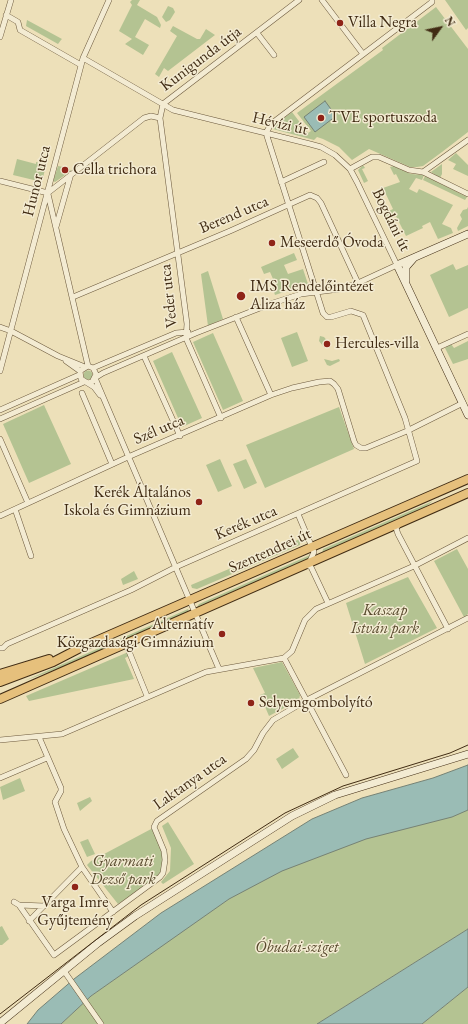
<!DOCTYPE html>
<meta charset="utf-8">
<style>
body{margin:0}
#map{position:relative;width:468px;height:1024px;overflow:hidden;background:#ede0b9;font-family:"EB Garamond",serif}
canvas{display:block}
.north{position:absolute;left:420px;top:8px;width:40px;height:40px;-webkit-text-stroke:3px #f3ebd2;paint-order:stroke;rotate:57deg;font-size:11px;font-weight:700;line-height:16px;text-align:center;color:#412c14}
.north::after{content:'';display:block;margin:auto;width:14px;height:18px;background:#412c14;clip-path:polygon(50% 0,100% 100%,50% 72%,0 100%)}
</style>
<div id="map">
<canvas width="468" height="1024"></canvas>
<div class="north">N</div>
</div>
<script>
const context = document.querySelector('canvas').getContext('2d');
context.lineJoin = 'round';
function paint(path, color) {
  context.fillStyle = color;
  context.fill(path, 'evenodd');
}
function toPath(rows) {
  const path = new Path2D();
  for (const r of rows) {
    if (r.length === 3) {
      path.moveTo(r[0] + r[2], r[1]);
      path.arc(r[0], r[1], r[2], 0, 2 * Math.PI);
      continue;
    }
    path.moveTo(r[0], r[1]);
    for (let i = 2; i < r.length; i += 2) path.lineTo(r[i], r[i + 1]);
  }
  return path;
}
function stroke(path, color, width, dash) {
  context.strokeStyle = color;
  context.lineWidth = width;
  context.lineCap = dash ? 'butt' : 'round';
  context.setLineDash(dash || []);
  context.stroke(path);
}
function drawText(font, color, halo, rows, align = 'center') {
  context.font = font + ' "EB Garamond",serif';
  context.lineWidth = 3;
  context.setLineDash([]);
  context.textBaseline = 'middle';
  context.strokeStyle = halo;
  context.fillStyle = color;
  for (const [text, x, y, turn = 0] of rows) {
    context.save();
    context.translate(x, y);
    context.rotate((+turn || 0) * Math.PI / 180);
    context.textAlign = isNaN(turn) ? turn : align;
    if (halo) context.strokeText(text, 0, 0);
    context.fillText(text, 0, 0);
    context.restore();
  }
}
const green = toPath([
 [132,0,140,0,137,5,157,17,161,25,160,28,145,19,135,37,149,45,143,55,125,44,132,39,119,31,132,5,130,2],
 [445,0,468,0,468,28,466,30],
 [168,6,173,8,175,12,170,20,166,22,162,17],
 [436,7,468,49,468,132,442,152,423,166,417,167,410,167,369,149,352,160,339,147,323,139,317,137,314,140,273,129,272,127,292,112,308,133,311,131,297,113,383,50,382,48],
 [27,20,62,39,61,40,58,44,26,26],
 [173,26,197,39,200,39,206,29,215,35,168,71,164,68,159,77,155,74,177,36,170,31],
 [456,153,468,165,468,176,453,169,456,164,448,160],
 [17,159,36,164,36,162,46,165,42,182,13,175],
 [442,164,442,174,440,178,431,172],
 [363,165,365,168,362,169,368,181,364,183,358,170],
 [58,166,69,168,71,171,55,182,53,181],
 [394,166,411,174,424,175,422,180,416,178,409,189,417,193,419,189,453,205,442,224,451,228,453,233,438,239,430,222,422,226,423,228,406,236,396,216,388,220,385,213,393,209,383,188,400,182,396,174,394,175,390,167],
 [425,176,467,197,465,200,423,180],
 [468,207,468,226,458,231,457,228,462,219,460,215,463,210,467,209],
 [294,253,297,260,284,265,288,274,303,269,308,284,275,295,270,280,273,279,270,272,264,274,261,267],
 [453,264,456,270,468,265,468,308,449,317,430,275],
 [208,271,223,319,208,326,201,274],
 [297,332,308,361,292,367,281,338],
 [213,333,243,401,223,410,193,342],
 [320,336,324,337,330,344,323,346,319,341],
 [468,341,468,359,453,364,445,348,451,344,454,348],
 [172,352,202,418,182,427,153,361],
 [324,359,332,361,339,359,340,361,330,366,327,365],
 [88,375,4.5],
 [44,405,71,464,29,483,3,424],
 [339,407,354,449,265,488,246,445],
 [220,459,232,486,218,492,206,465],
 [246,459,257,483,244,489,233,464],
 [433,501,424,508,322,554,323,549],
 [300,539,300,545,197,589,192,588,191,585],
 [457,549,468,569,468,614,464,617,434,561],
 [310,555,309,559,197,607,199,604],
 [134,571,138,579,123,585,121,579],
 [408,577,437,628,365,664,346,603],
 [188,609,189,612,73,663,24,681],
 [126,653,129,656,125,658,134,679,29,701,26,696],
 [282,662,300,695,299,700,269,716,260,695,265,693,253,668],
 [293,748,299,757,282,769,276,759],
 [20,778,25,791,3,800,0,787],
 [90,797,92,801,80,811,77,803],
 [468,810,468,929,317,1024,61,1024,91,996,184,930,230,898,281,869,320,856,342,841],
 [168,822,194,864,163,884,161,882,170,871,171,848,162,826],
 [153,828,162,851,164,861,161,873,153,881,118,904,87,865,91,861],
 [88,839,95,854,87,857,80,842],
 [2,926,9,939,2,945,0,945,0,927],
 [468,987,468,1024,422,1024]
]);
const water = toPath([
 [325,101,336,116,315,132,304,117,325,101],
 [468,765,468,810,452,817,366,839,282,871,229,899,91,996,61,1024,27,1024,38,1010,74,979,161,913,312,819,362,798,433,778,468,765],
 [468,929,468,987,422,1024,317,1024,468,929]
]);
const street = toPath([
 [322,0,363,54],
 [6,15,18,22,20,30,81,65],
 [257,33,274,55],
 [0,37,11,0],
 [83,58,173,110,310,144,321,147,335,155,350,169,357,182,397,265,358,283,340,289,301,294,273,303,196,333,103,373,95,378,219,669],
 [350,169,372,157,379,157,409,170,423,172,468,194],
 [423,172,468,140],
 [0,181,48,193],
 [281,182,324,162],
 [49,192,144,118,151,116,160,118],
 [48,194,88,366],
 [56,227,71,174],
 [73,297,230,231,310,195,317,198,321,203,358,283],
 [236,317,271,395],
 [0,327,11,331,58,356,85,367],
 [437,348,468,334],
 [144,356,180,436],
 [66,361,80,371],
 [93,368,176,333,188,332],
 [0,371,83,58,109,0],
 [88,383,92,382,96,374,93,368,88,366,80,371,81,379,94,387,100,395],
 [82,393,112,464],
 [0,410,79,375],
 [221,418,186,338,187,324,160,118,163,104,299,0],
 [0,419,84,382],
 [0,439,28,503],
 [15,509,31,556],
 [298,514,314,552,310,561],
 [0,516,128,457,271,395,292,388,319,382,330,381,334,384,338,389,354,441,356,445,361,448,366,448,407,431,463,403],
 [399,524,396,528,398,534,448,629],
 [306,565,311,567,328,603],
 [126,644,147,696],
 [0,648,3,648,7,644,131,590,176,567,417,461,405,418,363,315,351,311,331,317,327,317,323,313,266,133,271,124,432,2,432,0],
 [284,658,346,775],
 [39,737,61,788,61,791,55,802,64,829,82,867,113,912],
 [0,740,62,734,206,672,284,658,292,651,305,620,316,609,414,566,468,538],
 [0,778,47,758],
 [14,902,19,905,54,955,160,877,163,873,165,860,164,851,154,827,157,821,246,759,254,750,263,733,273,720,307,700,468,618],
 [19,905,44,906],
 [29,921,82,867],
 [64,971,101,1024]
]);
const secondary = toPath([
 [468,234,397,265,468,415],
 [406,281,406,267,413,259],
 [0,1023,98,943,135,916,292,816,335,795,468,754]
]);
const primary = toPath([
 [0,674,49,659],
 [0,682,53,662,82,647,468,479],
 [0,699,468,493]
]);
const tram = toPath([
 [0,1014,141,905,285,813,343,786,450,753,468,745]
]);
const markers = [
 [340,23,4,"#8f2418"],
 [321,118,4,"#8f2418"],
 [65,170,4,"#8f2418"],
 [272,243,4,"#8f2418"],
 [241,296,5,"#8f2418"],
 [327,344,4,"#8f2418"],
 [199,502,4,"#8f2418"],
 [222,634,4,"#8f2418"],
 [251,703,4,"#8f2418"],
 [75,887,4,"#8f2418"]
];
const poiNames = [
 ["Villa Negra",348,23],
 ["TVE sportuszoda",329,118],
 ["Cella trichora",73,170],
 ["Meseerdő Óvoda",280,243],
 ["IMS Rendelőintézet",250,287],
 ["Aliza ház",250,305],
 ["Hercules-villa",335,344],
 ["Kerék Általános",191,493,"right"],
 ["Iskola és Gimnázium",191,511,"right"],
 ["Alternatív",214,625,"right"],
 ["Közgazdasági Gimnázium",214,643,"right"],
 ["Selyemgombolyító",259,703],
 ["Varga Imre",75,903,"center"],
 ["Gyűjtemény",75,921,"center"]
];
const streetNames = [
 ["Kunigunda útja",201,59,-37],
 ["Hévízi út",280,124,13],
 ["Hunor utca",37,181,-76],
 ["Berend utca",234,215,-23],
 ["Bogdáni út",391,220,64],
 ["Veder utca",169,296,-96],
 ["Szél utca",159,430,-23],
 ["Kerék utca",246,523,-23],
 ["Szentendrei út",270,551,-24],
 ["Laktanya utca",190,782,-35]
];
const parkNames = [
 ["Kaszap",385,611],
 ["István park",385,629],
 ["Gyarmati",123,862],
 ["Dezső park",123,880],
 ["Óbudai-sziget",297,948]
];
paint(green, '#b4c392');
paint(water, '#9abcb5');
stroke(water, '#768275', 1);
stroke(street, '#6c593d', 6);
stroke(secondary, '#412c14', 8);
stroke(primary, '#412c14', 10);
stroke(street, '#f3ebd2', 5);
stroke(secondary, '#f3ebd2', 7);
stroke(primary, '#e6c07c', 8);
stroke(tram, '#412c14', 1);
for (const [x, y, r, color] of markers) {
  const dot = new Path2D();
  dot.arc(x, y, r, 0, 2 * Math.PI);
  context.fillStyle = color;
  context.fill(dot);
  stroke(dot, '#f3ebd2', 1.5);
}
drawText('16px', '#412c14', '#f3ebd2', poiNames, 'left');
drawText('16px', '#412c14', '#f3ebd2', streetNames);
drawText('italic 16px', '#584a2d', '#f3ebd2', parkNames);
</script>
